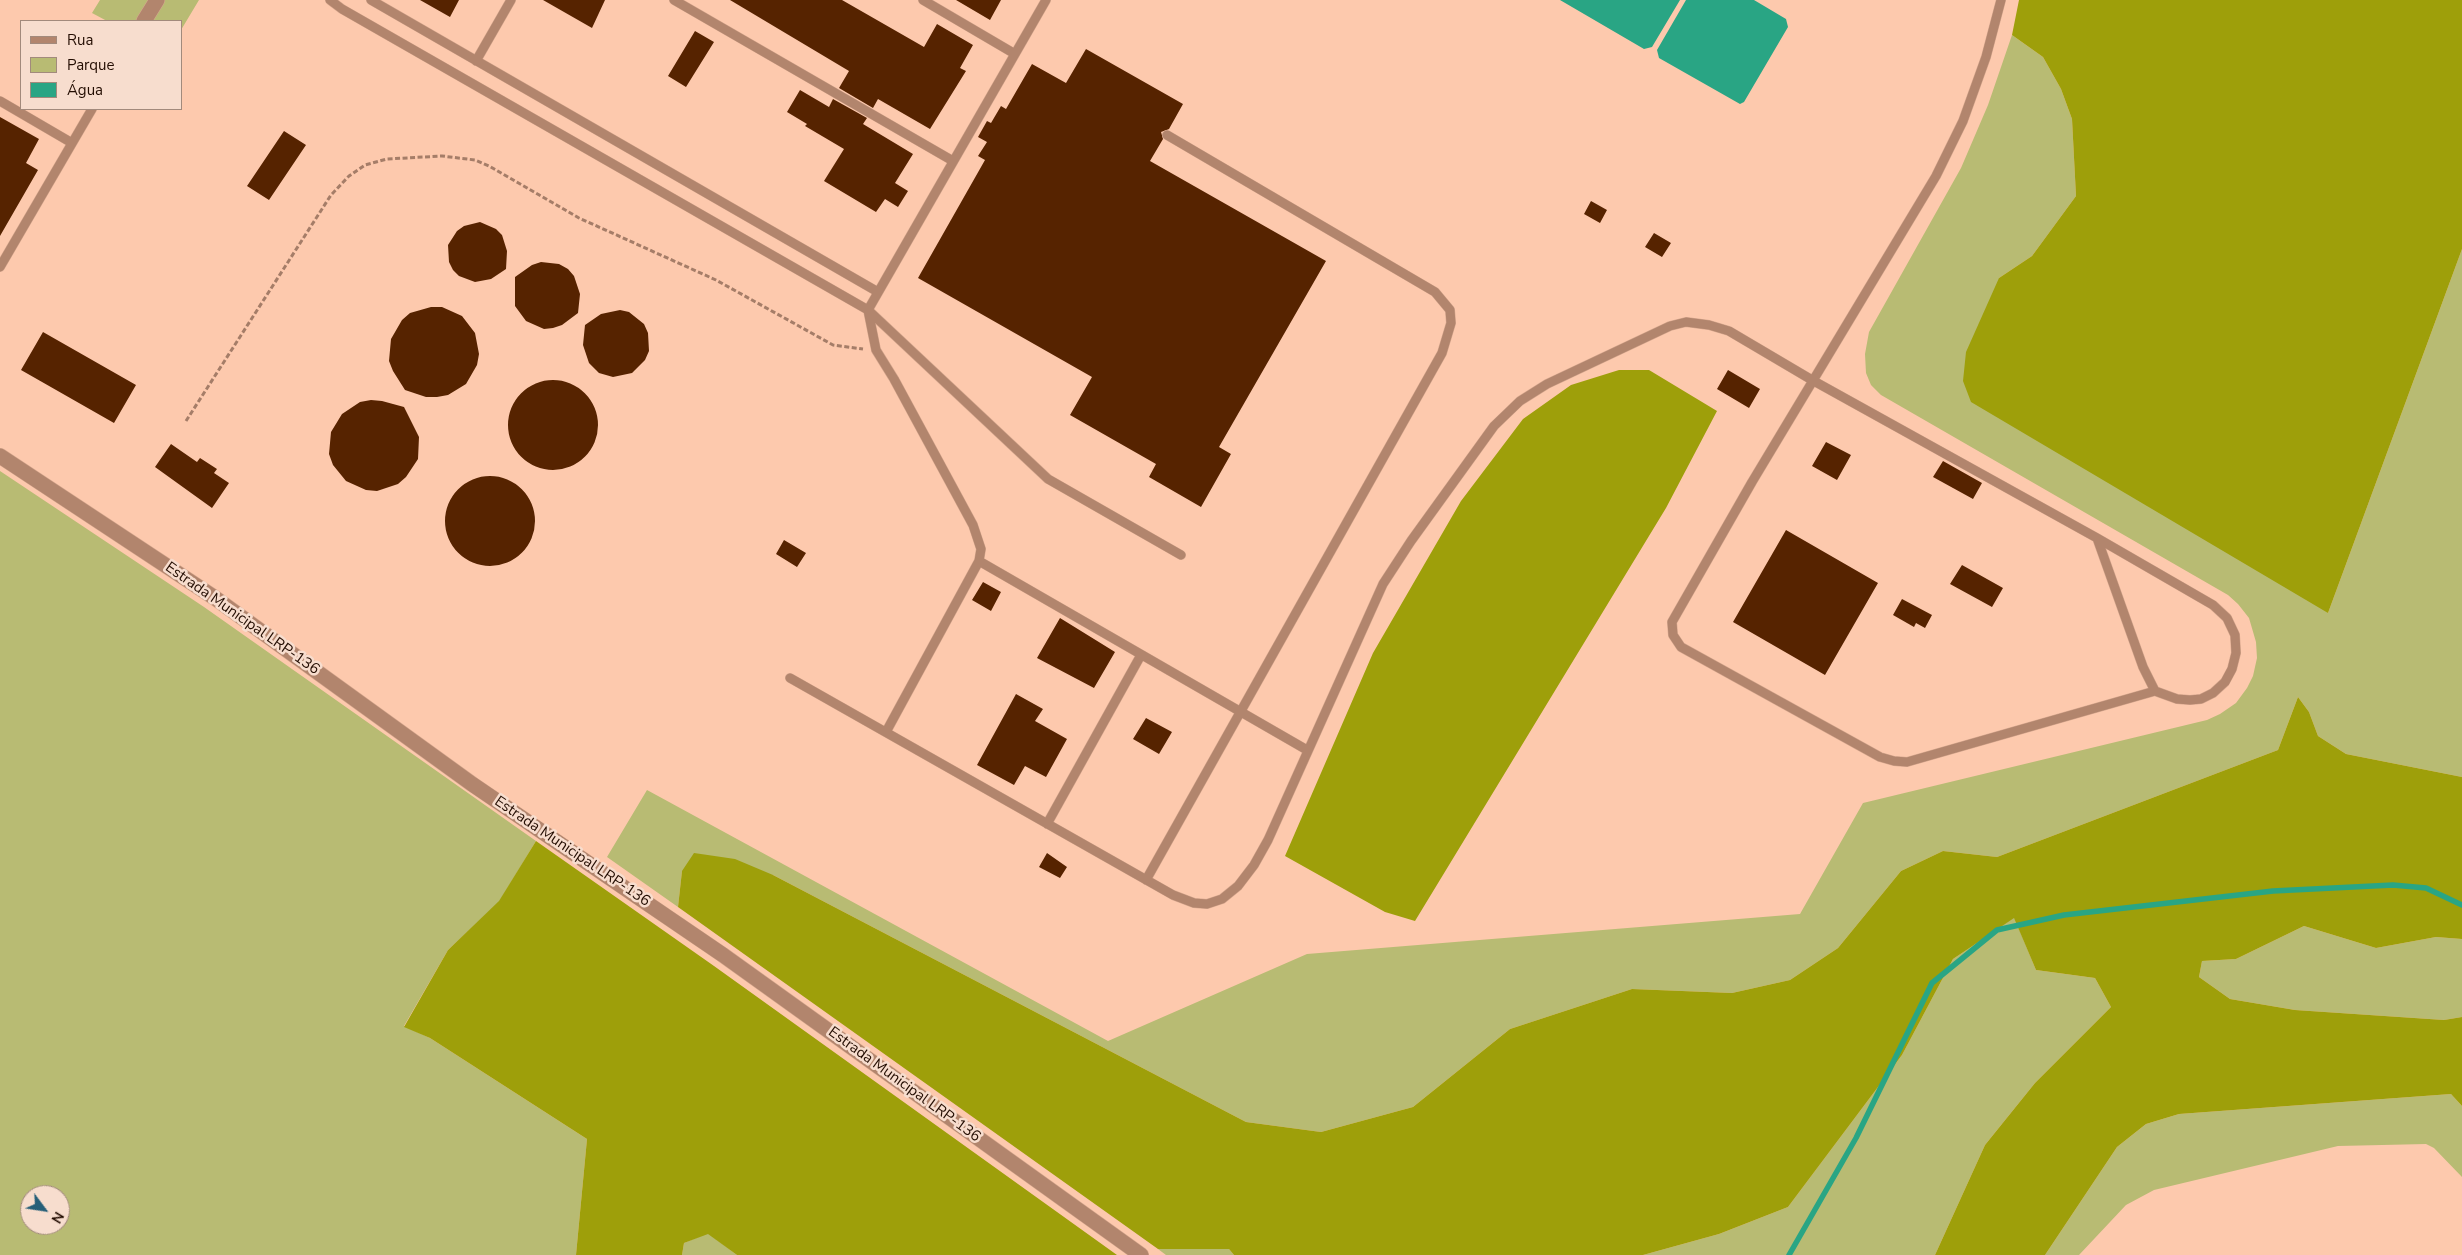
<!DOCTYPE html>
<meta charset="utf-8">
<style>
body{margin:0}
#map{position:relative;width:2462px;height:1255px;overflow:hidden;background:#fdc9ad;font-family:"Nunito Sans",sans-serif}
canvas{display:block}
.legend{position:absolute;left:20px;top:20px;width:162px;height:90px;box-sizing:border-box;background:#f7ddce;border:1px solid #a28a7c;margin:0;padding:6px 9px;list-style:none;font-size:15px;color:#230d02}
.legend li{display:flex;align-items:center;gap:10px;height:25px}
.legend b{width:25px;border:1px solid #a28a7c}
.north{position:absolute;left:20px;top:1185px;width:50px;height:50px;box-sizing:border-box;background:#f7ddce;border:1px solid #a28a7c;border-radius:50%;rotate:121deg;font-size:14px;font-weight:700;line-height:20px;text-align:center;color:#230d02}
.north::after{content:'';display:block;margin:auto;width:18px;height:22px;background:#265f78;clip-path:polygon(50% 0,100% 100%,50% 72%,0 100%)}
</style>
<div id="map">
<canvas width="2462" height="1255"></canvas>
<ul class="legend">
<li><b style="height:6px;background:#b2856d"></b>Rua</li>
<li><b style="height:14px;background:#b8bb73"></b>Parque</li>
<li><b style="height:14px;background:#29a584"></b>Água</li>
</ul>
<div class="north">N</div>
</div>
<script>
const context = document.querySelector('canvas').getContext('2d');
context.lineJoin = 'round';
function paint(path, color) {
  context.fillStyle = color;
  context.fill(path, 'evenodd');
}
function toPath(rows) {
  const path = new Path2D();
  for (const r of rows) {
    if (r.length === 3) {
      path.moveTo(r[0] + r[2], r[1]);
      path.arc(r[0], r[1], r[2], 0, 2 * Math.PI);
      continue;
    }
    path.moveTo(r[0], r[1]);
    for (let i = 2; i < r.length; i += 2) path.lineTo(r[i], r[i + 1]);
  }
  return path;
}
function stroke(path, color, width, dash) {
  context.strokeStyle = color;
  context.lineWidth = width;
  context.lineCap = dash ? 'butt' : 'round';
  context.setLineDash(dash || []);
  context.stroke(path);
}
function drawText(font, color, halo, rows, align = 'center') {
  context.font = font + ' "Nunito Sans",sans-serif';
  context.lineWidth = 5;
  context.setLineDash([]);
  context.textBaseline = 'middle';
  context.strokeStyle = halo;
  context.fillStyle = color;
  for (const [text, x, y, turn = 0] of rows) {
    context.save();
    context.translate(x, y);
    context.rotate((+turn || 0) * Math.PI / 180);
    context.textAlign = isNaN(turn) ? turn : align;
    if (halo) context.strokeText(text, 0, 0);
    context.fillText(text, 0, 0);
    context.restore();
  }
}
const green = toPath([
 [100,0,199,0,181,30,181,21,107,21,92,13],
 [2012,35,2043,57,2061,89,2072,119,2076,196,2032,256,1999,278,2328,613,2462,249,2462,777,2346,754,2318,736,2309,712,2298,697,2278,750,1997,857,1943,851,1901,871,1838,948,1790,980,1732,993,1632,989,1510,1029,1413,1107,1321,1132,1246,1122,773,875,682,871,678,907,607,857,647,790,1108,1041,1307,954,1800,914,1863,803,2207,720,2220,714,2236,703,2247,688,2253,676,2257,658,2256,642,2249,618,2238,604,2228,595,1881,395,1871,385,1866,373,1865,354,1869,332,1961,168,1988,105],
 [0,471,204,607,536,841,499,902,448,950,404,1026,430,1038,587,1139,576,1255,0,1255],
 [30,1195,60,1195,60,1225,30,1225],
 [2014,917,2036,970,2095,978,2111,1007,2035,1083,1985,1145,1935,1255,1643,1255,1719,1234,1788,1207,1902,1055,1953,959],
 [2304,926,2376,948,2436,937,2462,939,2462,1017,2444,1020,2295,1010,2230,999,2199,977,2202,961,2236,959],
 [2451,1094,2462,1106,2462,1177,2434,1148,2426,1144,2338,1146,2154,1190,2126,1205,2079,1255,2045,1255,2117,1147,2146,1124,2179,1114],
 [708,1233,737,1255,682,1255,684,1243],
 [1158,1249,1229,1249,1234,1255,1166,1255]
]);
const forest = toPath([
 [2019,0,2462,0,2462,249,2328,613,1971,402,1963,381,1966,352,1999,278,2032,256,2076,196,2072,119,2061,89,2043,57,2012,35],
 [1619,370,1649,370,1717,411,1666,508,1415,921,1385,912,1285,856,1373,653,1461,501,1523,419,1571,385],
 [2298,697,2309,712,2318,736,2346,754,2462,777,2462,939,2436,937,2376,948,2304,926,2236,959,2202,961,2199,977,2230,999,2295,1010,2444,1020,2462,1017,2462,1106,2451,1094,2179,1114,2146,1124,2117,1147,2045,1255,1935,1255,1985,1145,2035,1083,2111,1007,2095,978,2036,970,2014,918,1953,959,1902,1055,1788,1207,1719,1234,1643,1255,1234,1255,1229,1249,1158,1249,678,907,682,871,694,853,735,859,773,875,1246,1122,1321,1132,1413,1107,1510,1029,1632,989,1732,993,1790,980,1838,948,1901,871,1943,851,1997,857,2278,750],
 [536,841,714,966,1117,1255,737,1255,708,1234,684,1243,682,1255,576,1255,587,1139,430,1038,404,1027,448,950,499,901]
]);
const water = toPath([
 [1560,0,1680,0,1652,47,1644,49],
 [1686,0,1754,0,1786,19,1788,27,1744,102,1740,104,1659,58,1657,50]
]);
const stream = toPath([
 [1789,1255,1856,1138,1932,983,1997,930,2064,915,2273,891,2393,885,2426,888,2462,905]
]);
const building = toPath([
 [420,0,459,0,450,17],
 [543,0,605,0,592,28],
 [730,0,842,0,924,47,937,24,973,45,960,68,966,71,930,129,878,99,873,108,839,88,849,71],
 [956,0,1001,0,990,20],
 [695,31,714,42,686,87,668,76],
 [1086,49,1183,104,1169,129,1161,132,1163,139,1150,161,1326,261,1219,447,1231,454,1201,507,1149,477,1156,464,1070,415,1092,377,918,278,985,160,978,156,987,142,978,137,987,121,991,123,1001,106,1006,109,1032,64,1066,83],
 [800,90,829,107,833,99,867,118,863,124,913,154,895,183,908,191,898,207,885,199,876,212,824,181,844,149,805,126,807,124,787,112],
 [0,117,39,139,26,163,38,170,0,236],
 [284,131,306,145,269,200,247,186],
 [1591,201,1607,210,1600,223,1584,214],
 [480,222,496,229,502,235,507,251,506,269,491,279,475,282,459,276,453,270,449,262,448,245,457,231,464,226],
 [1654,233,1671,243,1662,257,1645,247],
 [541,262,559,264,568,269,574,276,580,294,578,313,562,325,553,328,544,329,526,321,515,306,515,277,532,265],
 [431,307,442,307,462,316,475,333,479,354,477,365,466,384,448,395,437,397,426,397,405,390,393,371,389,361,391,339,402,320,410,313],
 [620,310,629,312,644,324,648,333,649,351,645,360,632,373,613,377,599,373,589,363,583,345,585,325,601,314],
 [43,332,136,385,114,423,21,370],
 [1728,370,1760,389,1749,408,1717,389],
 [553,425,45],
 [371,400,382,401,404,407,419,437,418,459,406,477,398,484,377,491,366,490,346,481,333,465,329,454,331,432,342,414,360,402],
 [1826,442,1851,455,1837,480,1812,466],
 [171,444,197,462,200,458,217,469,214,473,229,483,212,508,155,467],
 [1943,461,1982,483,1973,499,1933,477],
 [490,521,45],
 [1786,530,1878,583,1825,675,1733,622],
 [784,540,806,553,797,567,776,554],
 [1962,565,2003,588,1992,607,1950,584],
 [983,582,1001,592,991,611,972,600],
 [1902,599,1932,615,1925,628,1916,623,1914,627,1893,615],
 [1060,618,1115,652,1094,688,1037,658],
 [1016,694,1043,709,1035,721,1067,739,1046,777,1025,766,1014,785,977,765],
 [1146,718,1172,732,1159,754,1133,739],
 [1047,853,1067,867,1060,878,1039,867]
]);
const path = toPath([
 [186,421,331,195,349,176,365,165,387,159,442,156,475,160,489,166,579,218,716,280,833,345,863,349]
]);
const lane = toPath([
 [330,0,342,9,868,310,1048,479,1181,555],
 [371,0,878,292],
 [674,0,953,161],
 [923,0,1015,54],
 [2001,0,1986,57,1963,121,1936,176,1752,482,1672,622,1673,635,1681,647,1880,757,1894,761,1907,762,2155,691],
 [476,61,511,0],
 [0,101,72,143],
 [0,267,92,109],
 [979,561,1307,750],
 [790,678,1173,895,1194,903,1207,904,1222,899,1238,886,1254,865,1268,840,1383,584,1411,541,1494,426,1520,401,1547,384,1670,326,1686,322,1709,325,1729,331,1812,380,2097,538,2213,605,2227,618,2235,635,2236,653,2232,669,2225,682,2213,693,2201,699,2190,700,2177,699,2155,691,2143,667,2097,538],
 [886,732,979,561,981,549,973,525,894,379,876,350,868,310,1046,0],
 [1047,824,1141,655],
 [1146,880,1442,353,1451,323,1450,310,1435,292,1167,135]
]);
const street = toPath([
 [144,21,157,0],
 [0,456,215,598,472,784,723,955,1141,1255]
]);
const streetNames = [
 ["Estrada Municipal LRP-136",242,619,35],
 ["Estrada Municipal LRP-136",572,852,34],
 ["Estrada Municipal LRP-136",904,1085,36]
];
paint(green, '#b8bb73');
paint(forest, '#9e9f0a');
paint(water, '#29a584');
stroke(stream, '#29a584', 5.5);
paint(building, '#562300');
stroke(lane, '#d6a78e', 10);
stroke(street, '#d6a78e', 16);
stroke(path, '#a57d68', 3, [5, 2.5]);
stroke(lane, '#b2856d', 9);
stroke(street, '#b2856d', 15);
drawText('15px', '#230d02', '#f7ddce', streetNames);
</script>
